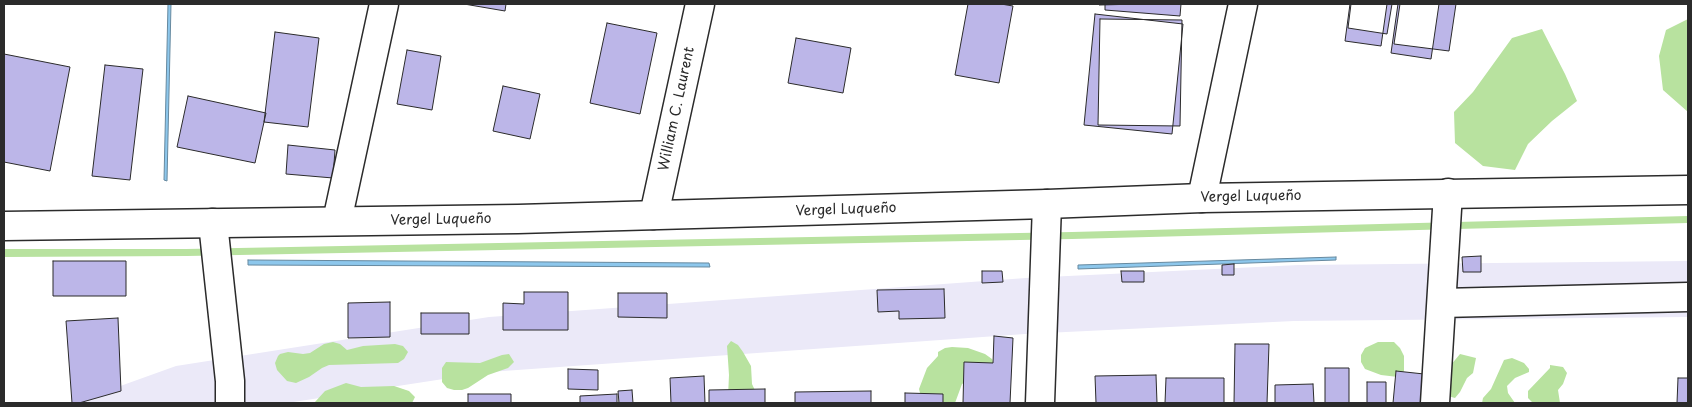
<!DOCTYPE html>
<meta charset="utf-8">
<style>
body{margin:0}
#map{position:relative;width:1692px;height:407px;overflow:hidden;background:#fff;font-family:"Playpen Sans",sans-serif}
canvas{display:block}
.frame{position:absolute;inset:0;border:5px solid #2b2b2b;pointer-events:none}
</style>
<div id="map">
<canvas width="1692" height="407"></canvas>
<div class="frame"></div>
</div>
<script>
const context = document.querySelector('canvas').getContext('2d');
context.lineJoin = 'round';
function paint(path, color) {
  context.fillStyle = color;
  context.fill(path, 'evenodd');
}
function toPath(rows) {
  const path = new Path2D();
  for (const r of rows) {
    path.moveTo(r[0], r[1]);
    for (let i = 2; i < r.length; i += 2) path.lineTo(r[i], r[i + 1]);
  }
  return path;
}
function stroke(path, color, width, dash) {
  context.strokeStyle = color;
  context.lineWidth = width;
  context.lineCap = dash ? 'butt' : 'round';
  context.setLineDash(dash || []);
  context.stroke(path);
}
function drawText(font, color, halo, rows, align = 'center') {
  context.font = font + ' "Playpen Sans",sans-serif';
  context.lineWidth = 4;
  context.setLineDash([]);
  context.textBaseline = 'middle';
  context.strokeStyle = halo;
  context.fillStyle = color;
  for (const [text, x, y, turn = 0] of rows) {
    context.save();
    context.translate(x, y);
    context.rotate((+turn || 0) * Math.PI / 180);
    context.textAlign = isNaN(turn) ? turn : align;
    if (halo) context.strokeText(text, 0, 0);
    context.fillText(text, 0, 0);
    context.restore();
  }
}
const built = toPath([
 [1688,261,1688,317,1294,321,1025,334,489,372,287,403,73,403,176,366,489,317,1026,278,1299,265]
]);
const green = toPath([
 [1688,19,1688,112,1663,90,1659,56,1666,30],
 [1542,29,1565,74,1577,101,1552,121,1528,144,1515,170,1483,166,1455,143,1454,112,1473,92,1512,38],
 [1688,216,1688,223,1072,239,187,256,4,257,4,249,186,249,1072,232],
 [731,341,738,345,743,352,751,366,752,384,761,403,731,403,728,397,729,375,727,346],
 [333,342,340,344,347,350,363,346,395,344,403,346,408,352,404,359,398,363,329,365,322,368,309,377,296,383,287,381,277,370,275,363,278,356,280,354,288,352,303,354,310,353,324,344],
 [1378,342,1394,342,1400,348,1404,356,1404,371,1398,377,1381,375,1365,369,1361,362,1361,355,1365,348],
 [952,347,968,348,985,354,992,359,994,366,962,384,955,403,926,403,921,397,919,389,927,368,938,356,938,352,945,348],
 [509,354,514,362,508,368,488,375,468,388,462,390,454,390,447,388,442,382,442,368,446,362,480,363,502,355],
 [1460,354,1476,358,1473,373,1467,378,1460,392,1455,398,1448,396,1450,366],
 [1512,358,1524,363,1529,369,1529,372,1515,378,1507,386,1508,393,1515,403,1482,403,1483,398,1491,389,1504,360],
 [1550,365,1563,367,1567,373,1563,384,1558,390,1560,403,1533,403,1528,398,1528,391,1550,368],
 [346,383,361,387,394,386,409,391,415,397,412,403,310,403,315,402,325,391]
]);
const water = toPath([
 [168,4,171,4,167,181,164,180,168,4],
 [1336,257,1336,260,1078,269,1078,265,1336,257],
 [248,260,709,263,710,267,248,265,248,260]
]);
const building = toPath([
 [464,4,506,4,505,11,464,4],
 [968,4,1001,4,1013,6,999,83,955,75,968,4],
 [1099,4,1139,4,1099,5,1099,4],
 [1105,4,1181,4,1180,16,1105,10,1105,4],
 [1350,4,1387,4,1381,46,1345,41,1350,4],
 [1351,4,1392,4,1387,34,1348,28,1351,4],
 [1398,4,1439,4,1431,59,1391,53,1398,4],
 [1400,4,1456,4,1449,51,1394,44,1400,4],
 [1095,14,1183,24,1172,134,1084,125,1095,14],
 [1100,19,1182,20,1180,126,1098,125,1100,19],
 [607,23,657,33,640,114,590,103,607,23],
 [275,32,319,38,308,127,264,122,275,32],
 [796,38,851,48,843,93,788,83,796,38],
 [407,50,441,56,432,110,397,104,407,50],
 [4,54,70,67,50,171,4,162,4,54],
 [105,65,143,69,130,180,92,176,105,65],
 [503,86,540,94,530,139,493,131,503,86],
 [188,96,266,113,255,163,177,147,188,96],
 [288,145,335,150,333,178,286,174,288,145],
 [1481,256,1481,272,1463,272,1462,257,1481,256],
 [53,261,126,261,126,296,53,296,53,261],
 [1234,264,1234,275,1222,275,1222,265,1234,264],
 [982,271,1002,271,1003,282,982,283,982,271],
 [1121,271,1144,271,1144,282,1122,282,1121,271],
 [944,289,945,318,899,319,899,311,878,312,877,290,944,289],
 [524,292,568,292,568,330,503,330,503,303,524,304,524,292],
 [618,293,667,293,667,318,618,317,618,293],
 [390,302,390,337,348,338,348,303,390,302],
 [421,313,469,313,469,334,421,334,421,313],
 [118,318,121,391,79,403,72,403,66,321,118,318],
 [994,336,1013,338,1010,403,963,403,964,362,993,363,994,336],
 [1235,344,1269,344,1267,403,1234,403,1235,344],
 [1325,368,1349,368,1349,403,1325,403,1325,368],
 [568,369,598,370,598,390,568,389,568,369],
 [1396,371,1424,374,1421,403,1393,403,1396,371],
 [1156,375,1157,403,1096,403,1095,376,1156,375],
 [704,376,705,403,671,403,670,378,704,376],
 [1166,378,1224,378,1224,403,1165,403,1166,378],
 [1678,378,1688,378,1688,403,1677,403,1678,378],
 [1367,382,1386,382,1386,403,1367,403,1367,382],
 [1313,384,1314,403,1275,403,1275,385,1313,384],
 [765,389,765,403,709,403,709,390,765,389],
 [632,390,633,403,619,403,618,391,632,390],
 [871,391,871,403,795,403,795,392,871,391],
 [905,393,943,394,943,403,905,403,905,393],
 [468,394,511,394,511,403,468,403,468,394],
 [617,394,617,403,580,403,580,396,617,394]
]);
const minor = toPath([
 [1202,198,1243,4],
 [654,215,700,4],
 [337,221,384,4],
 [213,223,230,381,230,403],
 [1442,303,1688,297],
 [1040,403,1047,204],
 [1435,403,1448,193]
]);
const major = toPath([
 [4,226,518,219,1047,204,1202,198,1688,190]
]);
const streetNames = [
 ["William C. Laurent",677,109,-78],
 ["Vergel Luqueño",1251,197,-1],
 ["Vergel Luqueño",846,210,-2],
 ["Vergel Luqueño",441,220,-1]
];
paint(built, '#ebe9f8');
paint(green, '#b8e29f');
paint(water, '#8dc7ec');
stroke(water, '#66899f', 1);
paint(building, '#bcb6e8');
stroke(building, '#2b2b2b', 1);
stroke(minor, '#2b2b2b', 31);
stroke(major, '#2b2b2b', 31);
stroke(minor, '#fff', 28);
stroke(major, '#fff', 28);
drawText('14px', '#2b2b2b', '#fff', streetNames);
</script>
